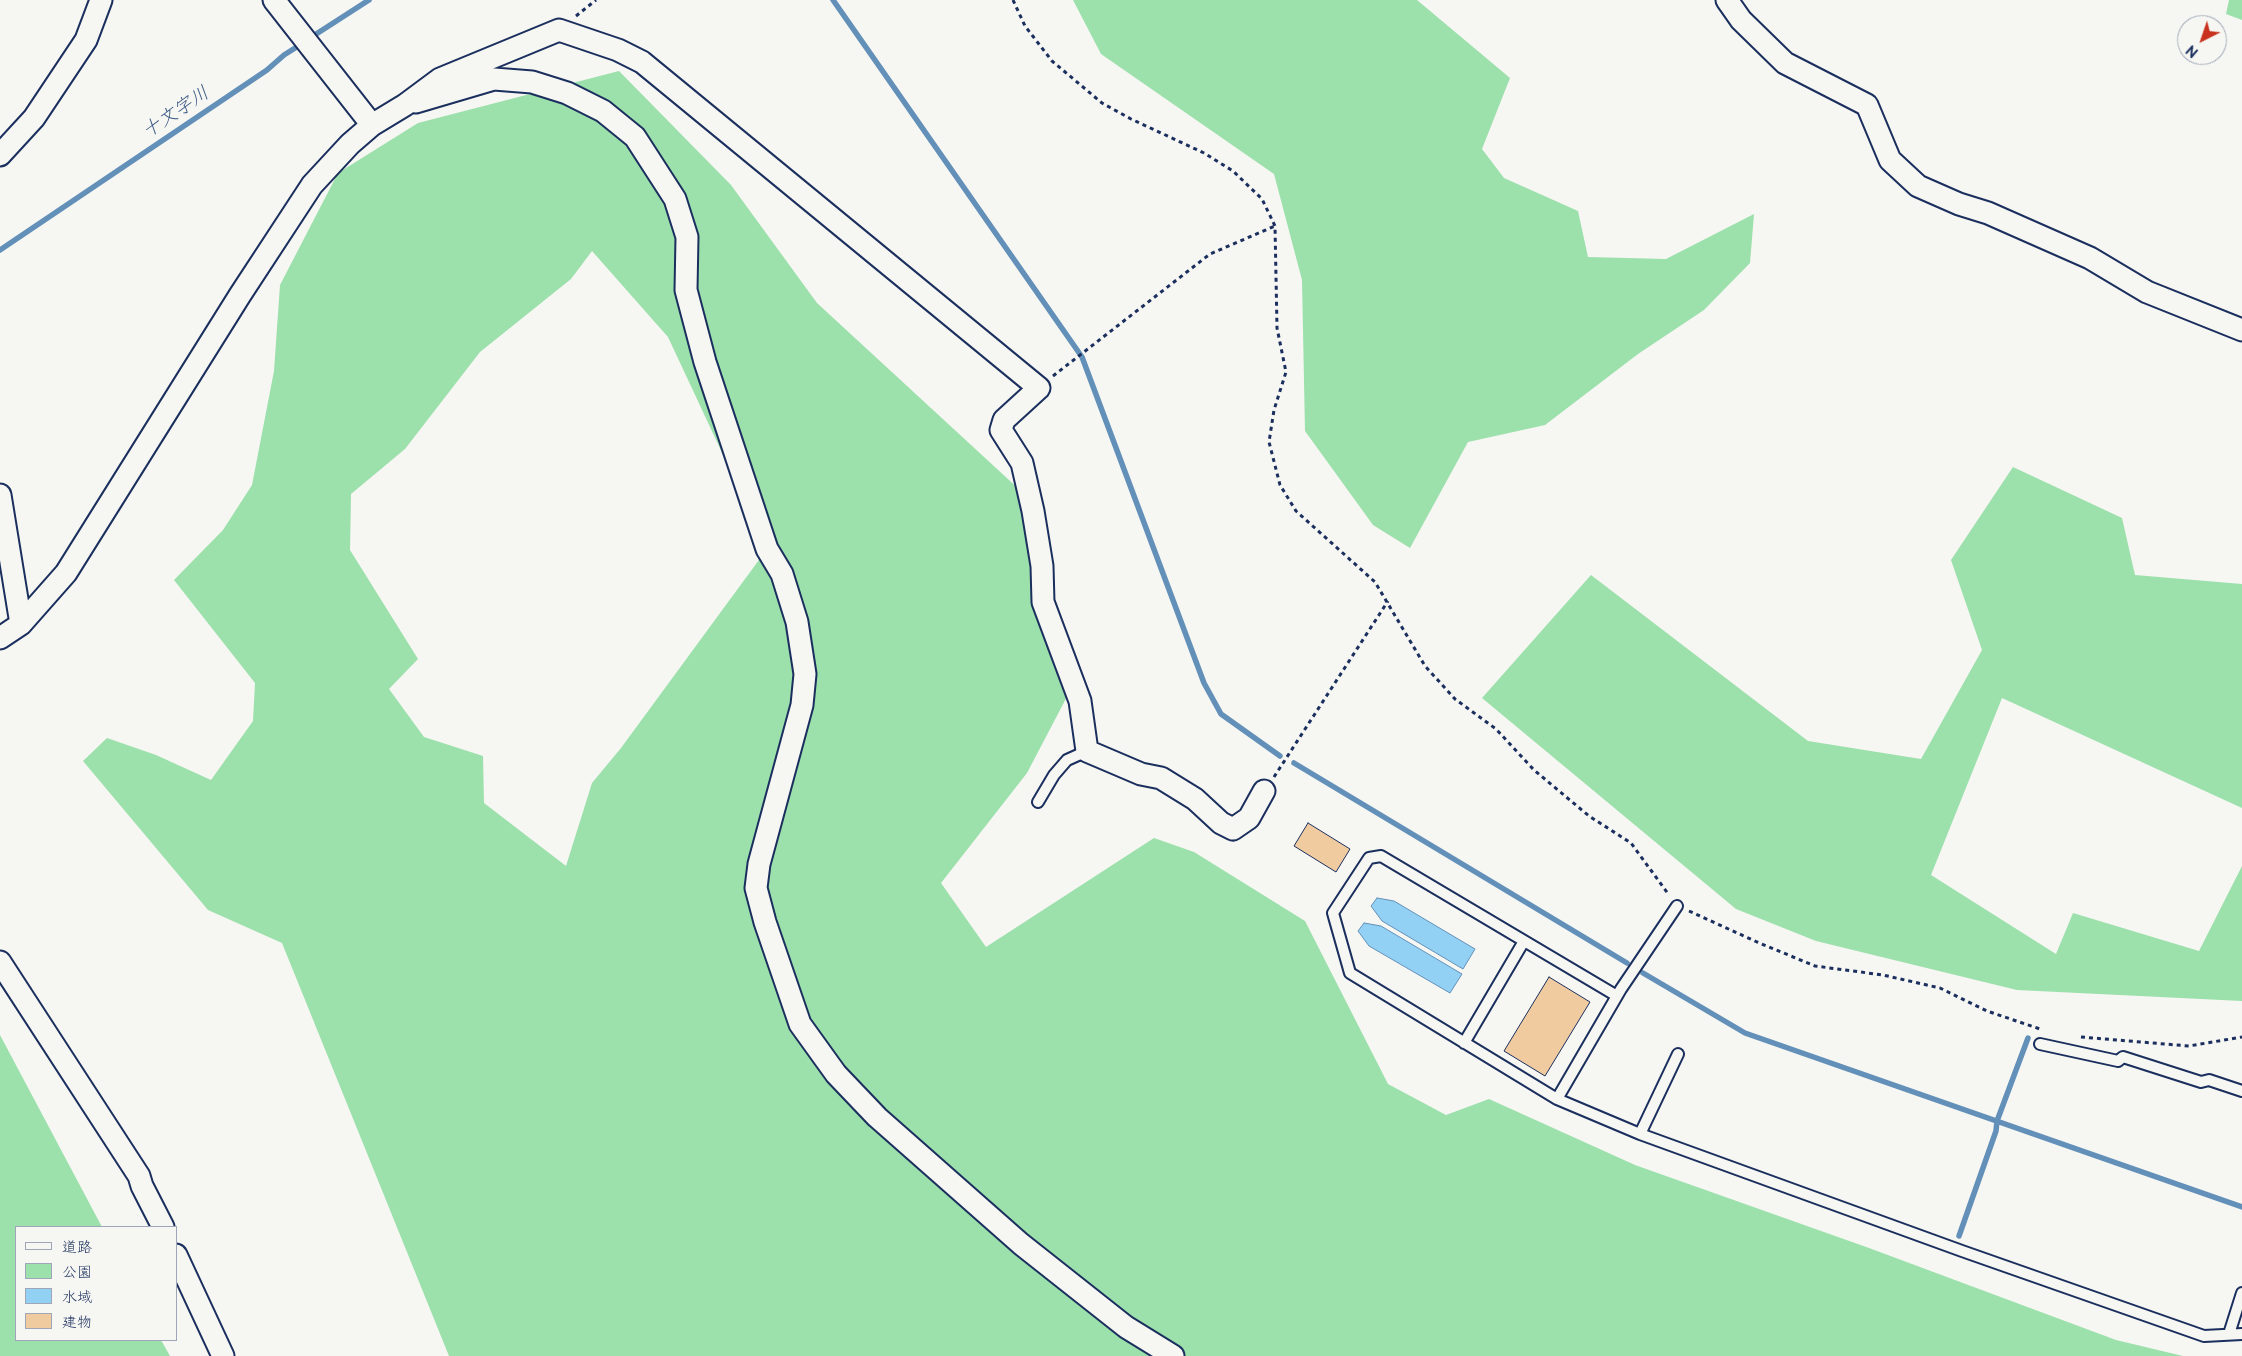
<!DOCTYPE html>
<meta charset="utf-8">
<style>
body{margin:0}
#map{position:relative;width:2242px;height:1356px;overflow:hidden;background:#f6f6f2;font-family:"Balsamiq Sans","Klee One",sans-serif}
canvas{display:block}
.legend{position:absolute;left:15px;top:1226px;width:162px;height:115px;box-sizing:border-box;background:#f6f6f2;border:1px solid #9ea6b7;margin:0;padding:6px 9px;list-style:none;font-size:15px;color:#1b2f5e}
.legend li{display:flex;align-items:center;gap:10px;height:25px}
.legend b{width:25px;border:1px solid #9ea6b7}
.north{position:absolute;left:2177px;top:15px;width:50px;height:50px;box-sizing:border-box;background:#f6f6f2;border:1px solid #9ea6b7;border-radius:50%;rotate:221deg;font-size:14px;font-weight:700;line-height:20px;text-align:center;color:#1b2f5e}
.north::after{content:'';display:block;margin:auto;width:18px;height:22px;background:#c8321e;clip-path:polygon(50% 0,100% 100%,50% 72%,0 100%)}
</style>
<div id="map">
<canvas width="2242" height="1356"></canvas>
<ul class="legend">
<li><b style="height:6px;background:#f6f6f2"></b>道路</li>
<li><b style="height:14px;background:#9ce0ac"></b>公園</li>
<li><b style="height:14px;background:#93d1f4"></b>水域</li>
<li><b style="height:14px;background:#f0cba0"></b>建物</li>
</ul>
<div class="north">N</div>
</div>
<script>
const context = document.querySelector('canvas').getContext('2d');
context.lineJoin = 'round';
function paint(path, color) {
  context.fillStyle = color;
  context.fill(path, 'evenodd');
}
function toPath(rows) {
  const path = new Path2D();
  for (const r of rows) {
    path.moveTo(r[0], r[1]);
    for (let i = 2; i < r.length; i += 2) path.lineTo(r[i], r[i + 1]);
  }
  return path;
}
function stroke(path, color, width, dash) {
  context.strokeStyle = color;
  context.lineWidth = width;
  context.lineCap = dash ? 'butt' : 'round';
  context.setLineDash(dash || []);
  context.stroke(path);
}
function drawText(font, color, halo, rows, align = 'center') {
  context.font = font + ' "Balsamiq Sans","Klee One",sans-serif';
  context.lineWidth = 4.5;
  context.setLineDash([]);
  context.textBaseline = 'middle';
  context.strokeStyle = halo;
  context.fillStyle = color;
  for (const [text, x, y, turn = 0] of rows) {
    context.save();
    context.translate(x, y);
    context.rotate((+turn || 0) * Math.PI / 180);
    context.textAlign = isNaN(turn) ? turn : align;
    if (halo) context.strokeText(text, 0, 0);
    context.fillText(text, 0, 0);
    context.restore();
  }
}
const green = toPath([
 [1073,0,1417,0,1510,78,1482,149,1504,178,1578,211,1588,257,1666,259,1754,214,1750,263,1704,310,1638,354,1545,425,1468,442,1410,548,1373,525,1305,431,1302,280,1274,174,1101,54],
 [2229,0,2242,0,2242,20,2226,14],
 [619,71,731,185,817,303,1022,492,1071,689,1027,773,941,883,986,947,1154,838,1194,852,1305,921,1388,1084,1446,1115,1489,1099,1635,1165,1869,1248,2116,1340,2183,1356,449,1356,282,943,208,910,83,761,107,738,156,755,211,780,253,721,255,683,174,580,223,530,252,485,274,371,280,285,338,173,418,123],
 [592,251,668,337,767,549,621,748,592,783,566,866,484,803,483,756,424,737,389,689,418,659,350,550,351,494,405,449,480,352,571,279],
 [2013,467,2122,518,2135,575,2242,584,2242,808,2002,698,1931,875,2056,954,2073,913,2199,951,2242,866,2242,1001,2017,990,1816,941,1736,909,1482,698,1591,575,1808,741,1921,759,1982,650,1951,560],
 [0,1035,102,1227,16,1227,16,1340,161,1340,170,1356,0,1356]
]);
const water = toPath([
 [1377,898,1394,901,1475,949,1463,969,1382,921,1371,906,1377,898],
 [1364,923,1381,926,1462,974,1450,993,1369,946,1358,931,1364,923]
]);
const stream = toPath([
 [833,0,1082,357,1204,683,1221,714,1280,756],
 [310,38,369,0],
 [0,250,267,70,284,55,303,43],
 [1294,763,1627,963],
 [1643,973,1745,1033,2242,1207],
 [1959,1236,1996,1131,1997,1121,2028,1038]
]);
const building = toPath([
 [1308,823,1350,849,1336,872,1294,846,1308,823],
 [1549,977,1590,1002,1545,1076,1504,1051,1549,977]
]);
const path = toPath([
 [1013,0,1025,26,1052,61,1102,103,1131,119,1204,153,1233,171,1262,199,1275,226,1277,328,1286,372,1274,410,1269,442,1280,485,1296,511,1375,582,1425,666,1455,699,1496,729,1534,770,1589,816,1631,843,1669,895],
 [576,16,596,0],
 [1053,376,1210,254,1275,226],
 [1274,777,1388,601],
 [1689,911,1757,942,1815,966,1883,975,1940,988,1987,1011,2040,1029],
 [2081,1037,2189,1046,2242,1037]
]);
const lane = toPath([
 [1038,802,1054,775,1067,760,1087,751],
 [1617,996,1381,856,1369,858,1333,913,1350,973,1557,1099,1640,1134,1962,1251,2204,1336,2242,1334],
 [1464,1043,1524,941],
 [2040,1044,2118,1061,2123,1057,2201,1082,2209,1080,2242,1091],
 [1557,1099,1621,989,1677,906],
 [1640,1134,1678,1054],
 [2229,1334,2242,1293]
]);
const street = toPath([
 [274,0,372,125],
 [1727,0,1741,20,1785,63,1867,105,1890,160,1918,186,1959,204,1988,213,2090,258,2147,292,2242,330],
 [416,102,494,79,532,82,567,93,603,111,635,137,675,199,687,237,686,290,705,362,767,549,782,574,797,622,805,674,802,705,759,864,756,888,765,922,800,1024,836,1074,877,1117,1021,1244,1126,1327,1173,1356],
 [0,155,34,118,86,40,101,0],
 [0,495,21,624],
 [0,638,21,624,66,573,240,295,312,185,350,144,372,125,405,105,440,79,559,30,618,50,642,62,1039,388,1004,420,1001,430,1022,463,1033,511,1042,566,1043,602,1080,701,1087,751,1141,774,1161,778,1195,799,1221,823,1233,829,1249,818,1264,791],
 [0,962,139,1176,142,1186,163,1227],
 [176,1255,223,1356]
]);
const waterNames = [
 ["十文字川",176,113,-34]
];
paint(green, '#9ce0ac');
paint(water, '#93d1f4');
stroke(water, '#6390b8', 1);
stroke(stream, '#6390b8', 5.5);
paint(building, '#f0cba0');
stroke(building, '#1b2f5e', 1);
stroke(lane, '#1b2f5e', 14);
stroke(street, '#1b2f5e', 25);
stroke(path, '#1b2f5e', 3, [4, 4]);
stroke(lane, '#f6f6f2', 10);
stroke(street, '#f6f6f2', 21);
drawText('italic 19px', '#395884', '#f6f6f2', waterNames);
</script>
